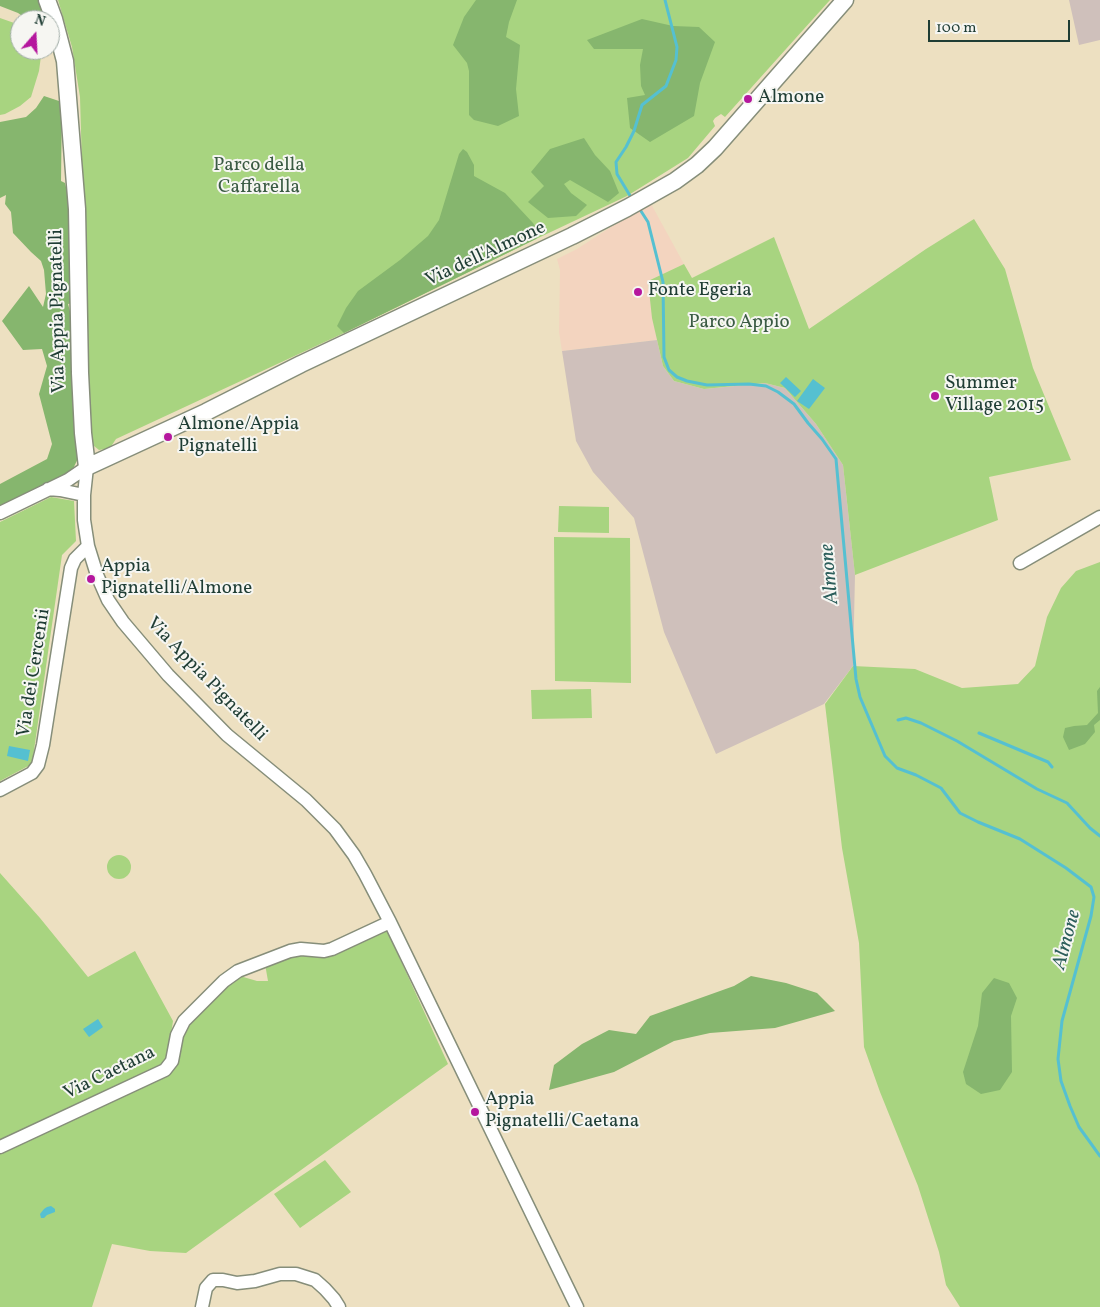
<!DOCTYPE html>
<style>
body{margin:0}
#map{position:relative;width:1100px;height:1307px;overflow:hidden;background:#ede0c1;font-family:Vollkorn,serif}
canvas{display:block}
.north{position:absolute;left:10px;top:10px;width:50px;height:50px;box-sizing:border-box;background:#f6f6f2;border:1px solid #a0aca6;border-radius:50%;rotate:19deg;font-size:14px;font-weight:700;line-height:20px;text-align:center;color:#1f3d34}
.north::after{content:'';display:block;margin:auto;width:18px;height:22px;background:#b5179e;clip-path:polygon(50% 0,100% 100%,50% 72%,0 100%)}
.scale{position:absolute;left:928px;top:20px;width:142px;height:22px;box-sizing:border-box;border:2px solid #1f3d34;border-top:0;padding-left:6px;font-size:15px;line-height:18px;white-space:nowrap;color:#1f3d34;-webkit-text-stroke:4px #f6f6f2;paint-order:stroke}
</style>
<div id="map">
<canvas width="1100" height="1307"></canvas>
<div class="north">N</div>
<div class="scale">100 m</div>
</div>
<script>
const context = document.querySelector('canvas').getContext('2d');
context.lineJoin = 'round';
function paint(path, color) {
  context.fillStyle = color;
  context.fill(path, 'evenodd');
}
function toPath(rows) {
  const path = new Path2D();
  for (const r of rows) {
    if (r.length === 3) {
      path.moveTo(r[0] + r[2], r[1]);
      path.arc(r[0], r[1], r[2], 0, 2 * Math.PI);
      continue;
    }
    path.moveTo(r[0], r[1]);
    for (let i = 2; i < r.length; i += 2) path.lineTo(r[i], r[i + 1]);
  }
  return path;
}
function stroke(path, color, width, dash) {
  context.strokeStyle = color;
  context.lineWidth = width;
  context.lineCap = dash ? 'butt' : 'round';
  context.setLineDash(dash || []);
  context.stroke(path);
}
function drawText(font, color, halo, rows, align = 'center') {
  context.font = font + ' Vollkorn,serif';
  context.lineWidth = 4;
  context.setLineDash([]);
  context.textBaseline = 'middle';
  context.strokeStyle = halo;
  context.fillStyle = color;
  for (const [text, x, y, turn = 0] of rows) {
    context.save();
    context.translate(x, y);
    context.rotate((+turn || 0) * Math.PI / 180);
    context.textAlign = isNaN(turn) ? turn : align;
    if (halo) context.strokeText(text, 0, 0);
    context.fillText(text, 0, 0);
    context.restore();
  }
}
const built = toPath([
 [650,202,684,264,648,281,657,340,562,351,559,332,560,270,557,259,577,249]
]);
const industrial = toPath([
 [1069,0,1100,0,1100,40,1079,45],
 [657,340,663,366,674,381,704,389,765,383,785,388,816,424,843,465,855,575,853,666,824,704,716,754,664,632,634,518,593,472,576,441,562,351]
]);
const green = toPath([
 [58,0,830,0,725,117,721,114,715,118,713,121,715,126,688,158,627,196,536,239,344,333,116,439,110,448,99,450,94,446,90,442,80,97,72,47],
 [0,18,17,24,20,27,20,50,37,50,41,56,39,71,31,97,20,106,5,114,0,115],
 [974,219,1005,269,1033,368,1071,460,989,477,998,520,855,575,843,465,816,424,785,388,765,383,704,389,674,381,663,366,652,318,648,281,684,264,692,278,774,237,809,329,926,249],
 [51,497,74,501,76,541,62,555,32,764,0,781,0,522],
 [559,506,609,507,609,533,558,532],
 [554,537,630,538,631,683,555,681],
 [1100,562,1100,1307,960,1307,946,1285,939,1252,918,1186,880,1092,864,1047,859,943,842,848,825,704,853,666,915,669,962,688,1018,684,1035,666,1047,617,1061,588,1076,571],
 [591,689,592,718,532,719,531,690],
 [119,867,12],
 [0,873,40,918,88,977,135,951,173,1021,166,1066,177,1039,233,974,257,981,268,981,265,964,299,951,325,953,385,926,448,1064,186,1253,150,1251,112,1244,92,1307,0,1307],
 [325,1160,351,1192,300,1228,274,1194]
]);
const forest = toPath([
 [0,0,38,0,47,20,28,20,18,13,0,6],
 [476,0,517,0,509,22,506,37,520,45,516,89,519,116,498,126,474,120,469,115,469,71,467,63,453,45,464,17],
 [642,19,673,26,699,27,715,42,700,83,694,116,650,142,630,128,627,98,645,95,641,86,640,65,643,49,594,49,587,40],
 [44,96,62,102,61,181,65,183,68,195,73,303,68,304,72,318,82,450,72,471,0,507,0,484,47,459,52,444,39,394,47,366,42,349,23,350,2,321,29,286,43,307,46,294,44,270,41,261,31,252,13,233,11,212,5,204,6,195,0,198,0,122,26,117,36,108],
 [584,138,595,155,610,171,619,193,608,202,570,180,564,184,571,193,587,205,576,216,548,218,528,202,544,186,531,172,550,149],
 [463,149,467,152,474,165,474,176,505,193,533,223,540,234,536,239,344,333,337,326,346,308,358,291,400,260,428,236,439,220,459,154],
 [1100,687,1100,720,1094,725,1095,732,1085,744,1069,750,1063,737,1065,728,1074,726,1087,725,1098,713,1097,691],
 [751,976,786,983,817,993,835,1011,775,1028,710,1033,674,1041,614,1072,549,1090,554,1065,582,1044,609,1030,636,1034,650,1016,734,986],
 [994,978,1009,983,1017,998,1011,1016,1012,1072,1000,1090,981,1094,966,1084,963,1072,978,1026,982,993]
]);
const water = toPath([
 [786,377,801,391,795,397,780,383],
 [813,379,825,388,809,409,797,401],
 [9,746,30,750,28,761,7,756],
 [98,1019,103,1027,89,1037,83,1029],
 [51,1206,55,1209,55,1212,47,1215,44,1218,41,1218,40,1214,44,1209,47,1207]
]);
const stream = toPath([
 [632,199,617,174,616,162,626,147,634,131,642,105,666,86,676,60,677,47,665,0],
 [639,208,648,222,663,282,664,357,669,370,677,377,687,381,707,385,749,384,766,386,778,392,794,404,808,423,822,439,836,459,856,679,860,697,885,756,897,768,916,775,941,788,960,813,978,822,1020,839,1066,868,1091,887,1094,897,1091,916,1062,1021,1058,1059,1061,1081,1070,1106,1079,1127,1100,1156],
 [898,720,906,718,921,723,957,741,1037,789,1067,803,1090,828,1100,836],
 [979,733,1048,762,1052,767]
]);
const minor = toPath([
 [87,467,84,495,84,520,88,546,97,575,108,600,123,622,168,675,227,735,306,800,335,829,354,855,365,874,390,922,577,1307],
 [48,489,60,490,84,495],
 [0,513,68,480,87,467],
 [1020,563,1100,517],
 [0,790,32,773,38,765,43,745,71,568,75,559,88,546],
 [0,1147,165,1070,172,1061,177,1035,184,1021,224,981,238,971,290,951,301,949,324,951,332,949,390,922],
 [202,1307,206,1288,213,1280,223,1280,237,1283,255,1281,280,1274,296,1274,315,1280,325,1289,334,1299,339,1307]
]);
const major = toPath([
 [47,0,54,19,65,61,77,209,80,373,83,433,87,467,206,412,301,364,572,236,627,208,675,181,697,165,715,148,845,0]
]);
const markers = [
 [748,99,5,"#b5179e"],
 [638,292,5,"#b5179e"],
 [935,396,5,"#b5179e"],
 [168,437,5,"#b5179e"],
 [91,579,5,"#b5179e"],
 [475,1112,5,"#b5179e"]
];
const poiNames = [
 ["Almone",758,99],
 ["Fonte Egeria",648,292],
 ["Summer",945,385],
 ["Village 2015",945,407],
 ["Almone/Appia",178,426],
 ["Pignatelli",178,448],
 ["Appia",101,568],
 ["Pignatelli/Almone",101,590],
 ["Appia",485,1101],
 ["Pignatelli/Caetana",485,1123]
];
const parkNames = [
 ["Parco della",259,167],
 ["Caffarella",259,189],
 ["Parco Appio",739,324]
];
const streetNames = [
 ["Via dell'Almone",486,255,-25],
 ["Via Appia Pignatelli",59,311,-91],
 ["Via dei Cercenii",35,673,-81],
 ["Via Appia Pignatelli",206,680,46],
 ["Via Caetana",110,1074,-26]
];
const waterNames = [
 ["Almone",831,574,-95],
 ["Almone",1068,940,-75]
];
paint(built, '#f3d4bf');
paint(industrial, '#cfc0bb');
paint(green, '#a8d480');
paint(forest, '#86b66e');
paint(water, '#55c0d1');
stroke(stream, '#55c0d1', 3);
stroke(minor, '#868e7a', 15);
stroke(major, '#868e7a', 19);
stroke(minor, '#fff', 12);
stroke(major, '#fff', 16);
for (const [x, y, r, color] of markers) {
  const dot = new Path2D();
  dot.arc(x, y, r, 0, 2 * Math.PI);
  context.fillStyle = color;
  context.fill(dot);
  stroke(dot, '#f6f6f2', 2);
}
drawText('19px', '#1f3d34', '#f6f6f2', poiNames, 'left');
drawText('19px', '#3a5b43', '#f6f6f2', parkNames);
drawText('19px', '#1f3d34', '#f6f6f2', streetNames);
drawText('italic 20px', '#2c5e5b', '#f6f6f2', waterNames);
</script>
